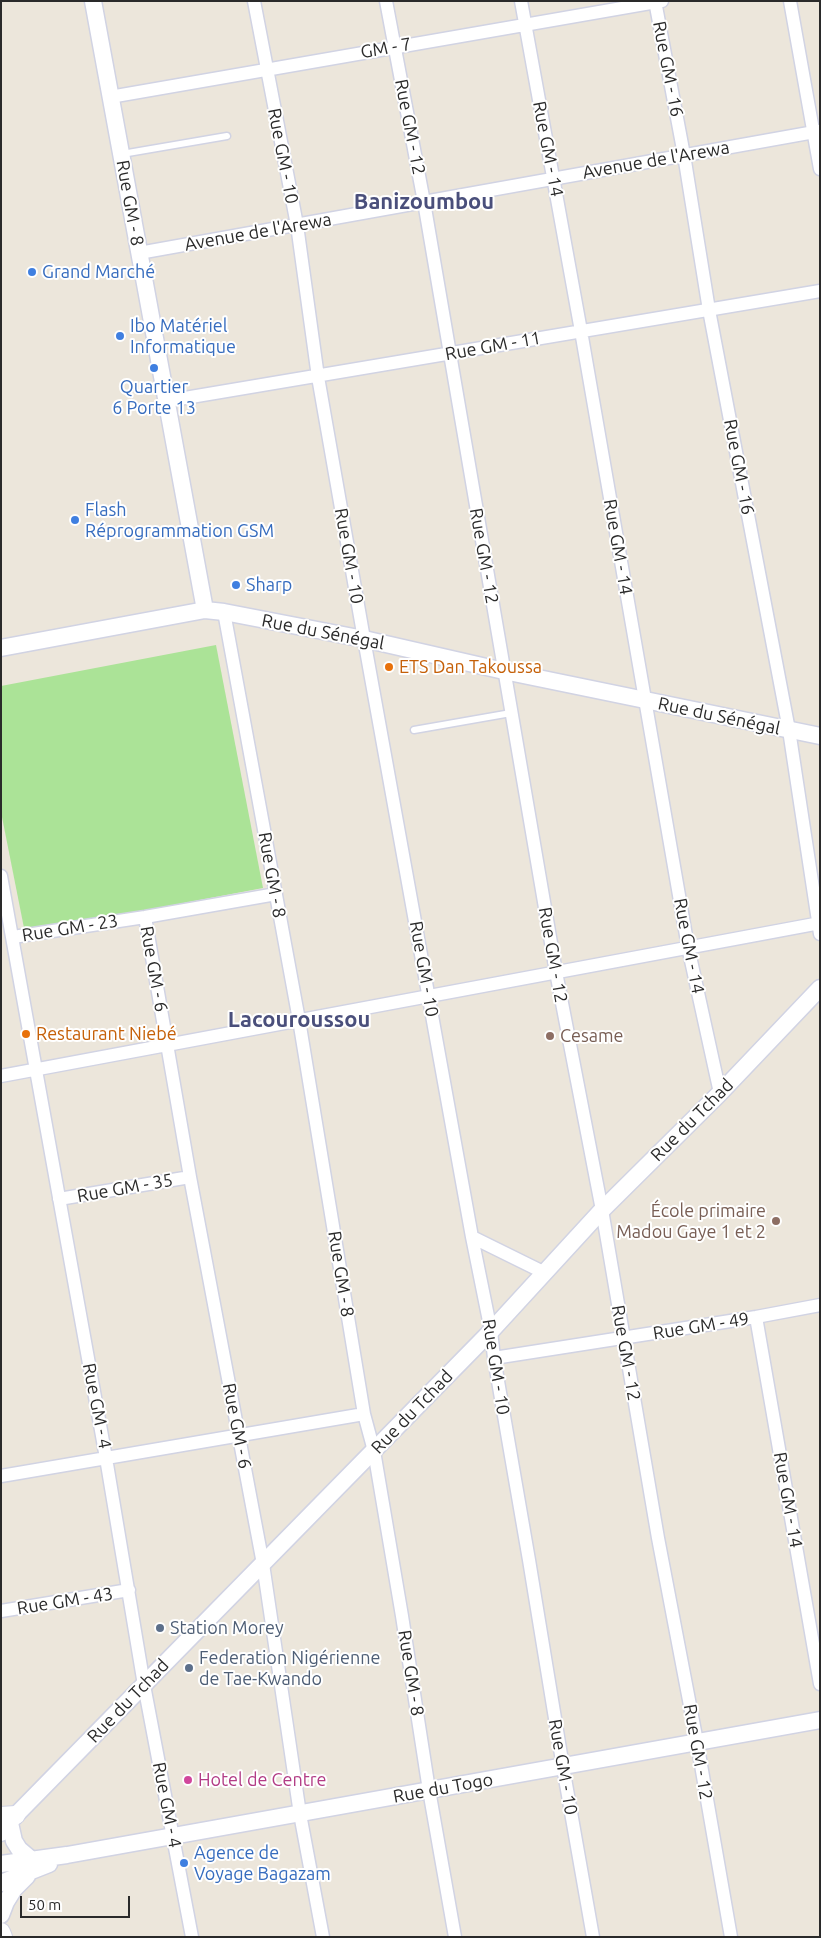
<!DOCTYPE html>
<meta charset="utf-8">
<style>
body{margin:0}
#map{position:relative;width:821px;height:1938px;overflow:hidden;background:#ece6db;font-family:Ubuntu,sans-serif}
canvas{display:block}
.frame{position:absolute;inset:0;border:2px solid #2a2a2a;pointer-events:none}
.scale{position:absolute;left:20px;top:1896px;width:110px;height:22px;box-sizing:border-box;border:2px solid #2a2a2a;border-top:0;padding-left:6px;font-size:15px;line-height:18px;white-space:nowrap;color:#2a2a2a;-webkit-text-stroke:4px #fff;paint-order:stroke}
</style>
<div id="map">
<canvas width="821" height="1938"></canvas>
<div class="frame"></div>
<div class="scale">50 m</div>
</div>
<script>
const context = document.querySelector('canvas').getContext('2d');
context.lineJoin = 'round';
function paint(path, color) {
  context.fillStyle = color;
  context.fill(path, 'evenodd');
}
function toPath(rows) {
  const path = new Path2D();
  for (const r of rows) {
    path.moveTo(r[0], r[1]);
    for (let i = 2; i < r.length; i += 2) path.lineTo(r[i], r[i + 1]);
  }
  return path;
}
function stroke(path, color, width, dash) {
  context.strokeStyle = color;
  context.lineWidth = width;
  context.lineCap = dash ? 'butt' : 'round';
  context.setLineDash(dash || []);
  context.stroke(path);
}
function drawText(font, color, halo, rows, align = 'center') {
  context.font = font + ' Ubuntu,sans-serif';
  context.lineWidth = 4;
  context.setLineDash([]);
  context.textBaseline = 'middle';
  context.strokeStyle = halo;
  context.fillStyle = color;
  for (const [text, x, y, turn = 0] of rows) {
    context.save();
    context.translate(x, y);
    context.rotate((+turn || 0) * Math.PI / 180);
    context.textAlign = isNaN(turn) ? turn : align;
    if (halo) context.strokeText(text, 0, 0);
    context.fillText(text, 0, 0);
    context.restore();
  }
}
const green = toPath([
 [216,645,263,888,25,933,1,812,1,686]
]);
const service = toPath([
 [122,154,227,136],
 [414,730,511,713]
]);
const minor = toPath([
 [254,1,297,225,318,377,364,639,472,1237,491,1331,494,1358,529,1560,563,1767,593,1937],
 [386,1,424,202,556,972,602,1210,658,1538,697,1742,731,1937],
 [521,1,581,331,688,947,720,1093],
 [655,1,684,155,709,310,789,730,820,934],
 [790,1,820,169],
 [110,97,662,1],
 [139,253,820,131],
 [167,401,820,291],
 [224,612,299,1020,364,1414,374,1451,402,1616,429,1790,455,1937],
 [1,876,106,1458,144,1685,192,1937],
 [145,917,190,1177,263,1564,300,1814,323,1937],
 [13,937,145,917,276,894],
 [1,1076,820,923],
 [59,1199,190,1177],
 [472,1237,545,1273],
 [756,1317,820,1684],
 [494,1358,756,1317,820,1305],
 [1,1476,364,1414],
 [1,1611,129,1590]
]);
const tertiary = toPath([
 [93,1,205,610],
 [1,648,205,610,224,612,364,639,504,671,820,736],
 [10,1823,14,1841,19,1849,32,1860],
 [1,1833,16,1815,491,1331,602,1210,720,1093,820,988],
 [1,1864,67,1855,820,1720],
 [1,1883,49,1864],
 [1,1915,6,1902,14,1889,27,1876]
]);
const secondary = toPath([
 [1,1816,16,1815],
 [1,1932,3,1937]
]);
const markers = [
 [32,272,5,"#3f7fe0"],
 [120,336,5,"#3f7fe0"],
 [154,368,5,"#3f7fe0"],
 [75,520,5,"#3f7fe0"],
 [236,585,5,"#3f7fe0"],
 [389,667,5,"#e8710a"],
 [26,1034,5,"#e8710a"],
 [550,1036,5,"#8d6e63"],
 [776,1221,5,"#8d6e63"],
 [160,1628,5,"#5c6f8a"],
 [189,1668,5,"#5c6f8a"],
 [188,1780,5,"#d1479c"],
 [184,1863,5,"#3f7fe0"]
];
const streetNames = [
 ["GM - 7",386,48,-10],
 ["Rue GM - 16",668,69,79],
 ["Rue GM - 12",410,127,79],
 ["Rue GM - 14",548,149,79],
 ["Rue GM - 10",283,156,79],
 ["Avenue de l'Arewa",656,160,-10],
 ["Rue GM - 8",130,203,80],
 ["Avenue de l'Arewa",258,232,-10],
 ["Rue GM - 11",493,346,-10],
 ["Rue GM - 16",739,467,79],
 ["Rue GM - 14",618,547,80],
 ["Rue GM - 10",349,556,80],
 ["Rue GM - 12",484,556,80],
 ["Rue du Sénégal",323,632,11],
 ["Rue du Sénégal",719,716,12],
 ["Rue GM - 8",272,875,80],
 ["Rue GM - 23",70,928,-9],
 ["Rue GM - 14",689,946,79],
 ["Rue GM - 12",553,955,80],
 ["Rue GM - 6",154,969,80],
 ["Rue GM - 10",424,969,80],
 ["Rue du Tchad",692,1120,-45],
 ["Rue GM - 35",125,1188,-10],
 ["Rue GM - 8",341,1274,81],
 ["Rue GM - 49",701,1326,-9],
 ["Rue GM - 12",626,1353,80],
 ["Rue GM - 10",496,1367,81],
 ["Rue GM - 4",97,1406,79],
 ["Rue du Tchad",412,1412,-46],
 ["Rue GM - 6",237,1426,79],
 ["Rue GM - 14",788,1500,80],
 ["Rue GM - 43",65,1601,-9],
 ["Rue GM - 8",411,1673,81],
 ["Rue du Tchad",128,1701,-46],
 ["Rue GM - 12",698,1752,80],
 ["Rue GM - 10",563,1767,80],
 ["Rue du Togo",443,1788,-10],
 ["Rue GM - 4",167,1805,79]
];
const shopNames = [
 ["Grand Marché",42,272],
 ["Ibo Matériel",130,326],
 ["Informatique",130,347],
 ["Quartier",154,387,"center"],
 ["6 Porte 13",154,408,"center"],
 ["Flash",85,510],
 ["Réprogrammation GSM",85,531],
 ["Sharp",246,585],
 ["Agence de",194,1853],
 ["Voyage Bagazam",194,1874]
];
const foodNames = [
 ["ETS Dan Takoussa",399,667],
 ["Restaurant Niebé",36,1034]
];
const educationNames = [
 ["Cesame",560,1036],
 ["École primaire",766,1211,"right"],
 ["Madou Gaye 1 et 2",766,1232,"right"]
];
const serviceNames = [
 ["Station Morey",170,1628],
 ["Federation Nigérienne",199,1658],
 ["de Tae-Kwando",199,1679]
];
const hotelNames = [
 ["Hotel de Centre",198,1780]
];
const districtNames = [
 ["Banizoumbou",424,202],
 ["Lacouroussou",299,1020]
];
paint(green, '#abe397');
stroke(service, '#d1d3e3', 9);
stroke(minor, '#d1d3e3', 15);
stroke(tertiary, '#d1d3e3', 19);
stroke(secondary, '#d1d3e3', 20);
stroke(service, '#fff', 6);
stroke(minor, '#fff', 12);
stroke(tertiary, '#fff', 16);
stroke(secondary, '#fff', 18);
for (const [x, y, r, color] of markers) {
  const dot = new Path2D();
  dot.arc(x, y, r, 0, 2 * Math.PI);
  context.fillStyle = color;
  context.fill(dot);
  stroke(dot, '#fff', 2);
}
drawText('18px', '#2a2a2a', '#fff', streetNames);
drawText('18px', '#366cbe', '#fff', shopNames, 'left');
drawText('18px', '#c56008', '#fff', foodNames, 'left');
drawText('18px', '#785e54', '#fff', educationNames, 'left');
drawText('18px', '#4e5e75', '#fff', serviceNames, 'left');
drawText('18px', '#b23c85', '#fff', hotelNames, 'left');
drawText('bold 22px', '#4a4f7b', '#fff', districtNames);
</script>
